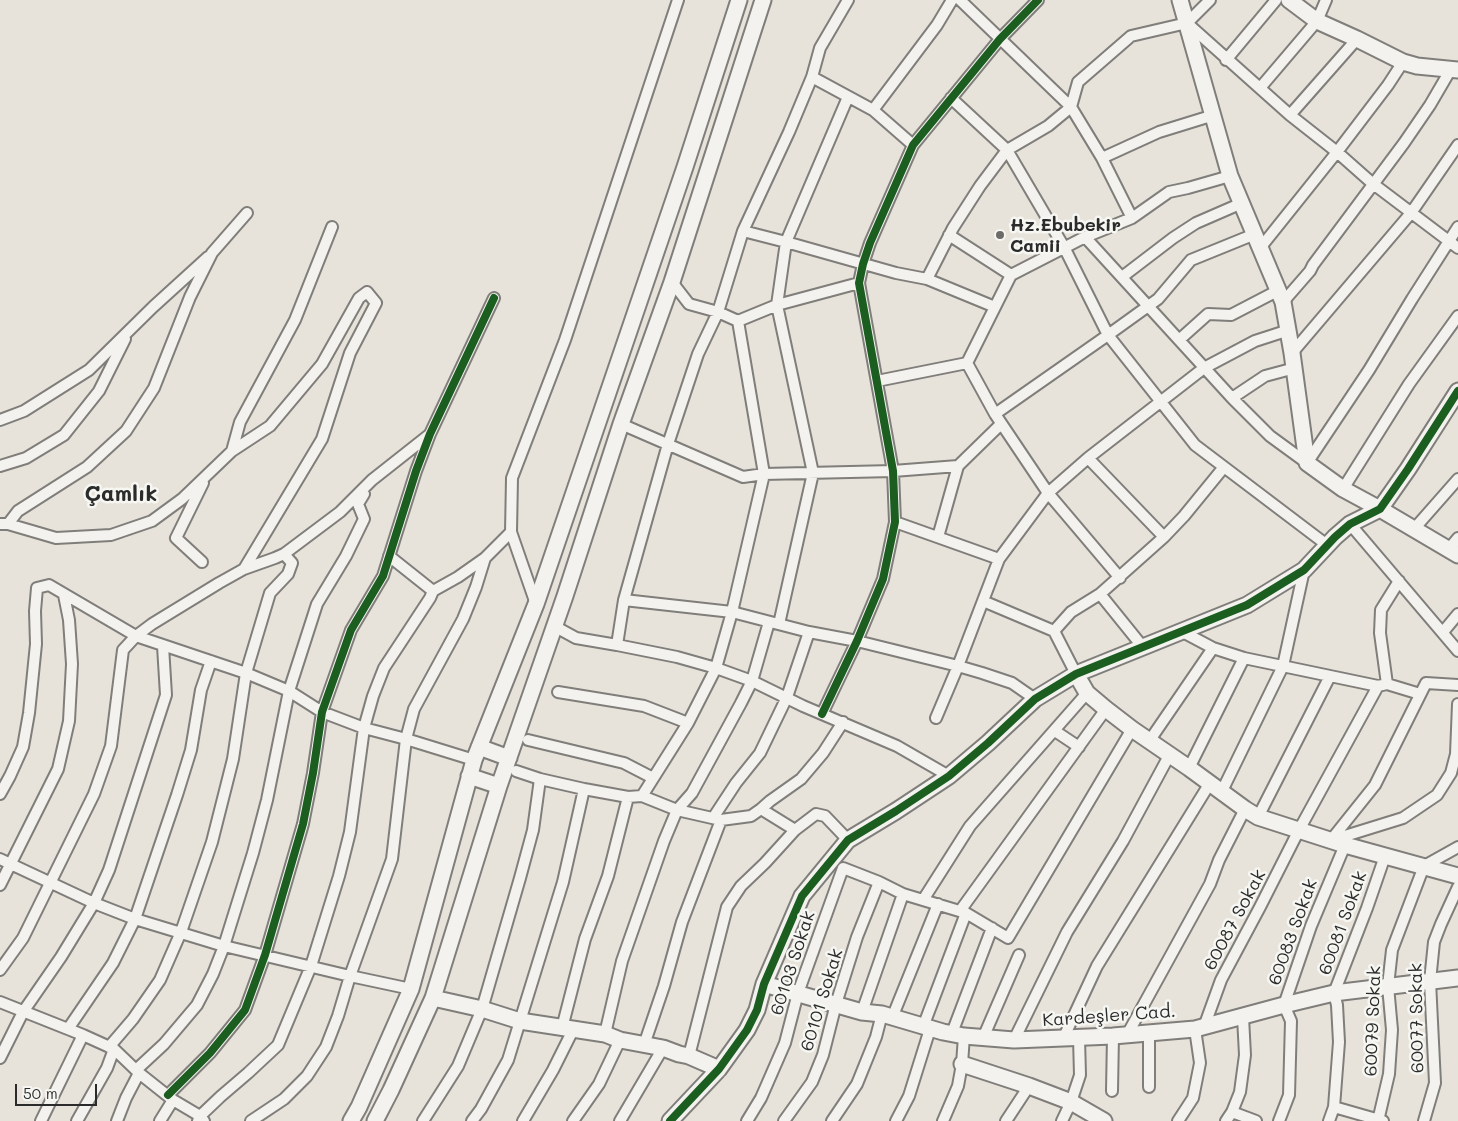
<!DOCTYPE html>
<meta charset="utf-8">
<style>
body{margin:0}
#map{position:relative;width:1458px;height:1121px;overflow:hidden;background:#e7e3da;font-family:Mali,sans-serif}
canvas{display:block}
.scale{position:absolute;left:15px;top:1084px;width:82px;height:22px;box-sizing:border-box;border:2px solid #2b2b2b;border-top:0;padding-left:6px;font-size:15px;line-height:18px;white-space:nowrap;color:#2b2b2b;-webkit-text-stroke:4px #f6f6f2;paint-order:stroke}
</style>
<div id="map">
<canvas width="1458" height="1121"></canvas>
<div class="scale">50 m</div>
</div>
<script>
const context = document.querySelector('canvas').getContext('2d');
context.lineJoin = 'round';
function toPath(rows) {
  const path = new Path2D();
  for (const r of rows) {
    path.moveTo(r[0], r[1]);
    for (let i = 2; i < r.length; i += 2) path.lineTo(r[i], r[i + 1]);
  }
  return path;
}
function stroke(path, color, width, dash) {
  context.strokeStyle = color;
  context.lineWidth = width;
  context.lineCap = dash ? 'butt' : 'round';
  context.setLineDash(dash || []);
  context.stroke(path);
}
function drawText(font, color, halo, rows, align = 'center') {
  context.font = font + ' Mali,sans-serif';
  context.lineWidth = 5;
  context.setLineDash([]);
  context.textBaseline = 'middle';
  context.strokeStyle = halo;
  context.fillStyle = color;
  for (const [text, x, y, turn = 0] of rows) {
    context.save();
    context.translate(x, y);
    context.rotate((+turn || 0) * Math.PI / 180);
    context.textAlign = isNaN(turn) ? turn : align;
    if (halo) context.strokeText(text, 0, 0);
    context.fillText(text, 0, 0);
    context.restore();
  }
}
const street = toPath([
 [960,0,1071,107,1102,158,1132,218],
 [1188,24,1290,115,1337,152,1372,183,1458,248],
 [1226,60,1276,0],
 [812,77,873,110,913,145],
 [1260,88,1317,21,1326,0],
 [951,98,1007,150,1064,247,1108,335,1195,445,1327,545],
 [873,110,937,25,952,0],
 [1290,115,1357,39],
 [1102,158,1159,132,1214,115],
 [743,231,786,242,896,273,927,279,995,307],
 [949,235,1011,275],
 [1085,237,1232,398,1270,436,1307,463,1369,370,1412,299,1458,227],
 [1261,247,1337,152,1388,85,1403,62],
 [1122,277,1173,238,1196,223,1242,203],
 [927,279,953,228,980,186,1007,150,1048,126,1071,107,1078,82,1131,36,1187,23,1210,0],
 [1283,302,1310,271,1313,265,1404,143,1430,105,1451,69],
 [738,321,777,305,859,283],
 [1179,340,1208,314,1231,315,1279,290],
 [1292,353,1411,213,1458,145],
 [967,363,1011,275,1085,237,1132,218,1169,192,1188,188,1230,176],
 [967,363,995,414,1048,493,1120,578],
 [877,381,967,363],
 [1232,398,1265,376,1295,368],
 [995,414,1108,335,1158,299,1191,260,1255,234],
 [0,420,24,411,89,370,153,307,208,257],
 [621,424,743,477,764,474,893,471,958,466],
 [232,451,240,422,295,320,332,227],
 [1088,458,1164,537],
 [0,466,26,458,64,435,99,391,125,339],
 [1343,489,1409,384,1458,316],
 [895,522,999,559],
 [0,524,8,524,56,538,111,535,152,521,182,499,232,451,270,426,322,364,359,298,367,292,376,303,350,353,322,439,244,569],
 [8,524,18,511,87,467,126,431,154,388,190,297,212,253,247,213],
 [1350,524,1458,651],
 [1414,529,1458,479],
 [938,537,958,466,1001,424],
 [1448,550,1458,538],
 [389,556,433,591,458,577,485,558,511,532],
 [202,562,176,538,203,483],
 [1100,594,1142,646],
 [624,600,732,612,809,632,857,641,958,666,982,673,1012,683,1035,699],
 [983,601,1054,631,1076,674],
 [536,604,511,532,512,478,565,340,678,0],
 [779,624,813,473,777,305,786,242,848,97],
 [554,626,576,638,617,645,677,657,716,668,752,681,803,706,897,746,949,776],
 [1054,631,1071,612,1100,594,1164,537,1184,516,1224,467],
 [1181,631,1213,648,1244,658,1378,686,1387,684,1420,694],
 [1443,632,1458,614],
 [617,645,624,600,668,444,698,354,718,312,743,231,789,132,812,77,820,48,848,0],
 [1387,684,1380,633,1381,610,1399,581],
 [558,692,644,706,688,723],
 [822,714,857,641,883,579,895,522,893,471,859,283,863,264,870,243,913,145,1000,39,1038,0],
 [936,718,958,666,999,559,1048,493,1088,458,1204,368,1255,341,1289,330],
 [1055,731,1079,747],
 [528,740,624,763,653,778],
 [1150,740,1213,648],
 [1189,768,1244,658],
 [516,771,540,779,584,789,628,797,642,796,677,810,721,820,751,816,761,809,795,830,816,814,825,816,848,840],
 [1222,791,1283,666,1304,570],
 [0,794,10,776,23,747,29,713,36,644,35,611,37,588,49,585,136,636,246,673,289,691,322,712,364,728,406,739,474,760],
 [642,796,688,723,716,668,732,612,764,474,738,321,718,312,689,304,672,282],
 [761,809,770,801,801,779,823,753,843,722],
 [1258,817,1330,676],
 [713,818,736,783,760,753,787,697,809,632],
 [1331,840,1375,785,1426,683,1458,685],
 [1332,840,1403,818,1437,795,1451,773,1456,754,1458,704],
 [0,859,94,903,135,919,224,946,350,976,411,989],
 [0,885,58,769,69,721,72,664,69,620,64,595],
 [923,900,970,826,1087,693],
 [960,911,1106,709],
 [0,970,23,938,94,794,111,746,123,650,136,636,152,624,219,583,244,569,275,558,284,554,340,512,372,480,429,435],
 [0,1002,83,1035,114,1049,139,1073,173,1100,200,1116,204,1121],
 [862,1012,903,894],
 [892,1018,938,904],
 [923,1027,966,913],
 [1204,1027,1221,980,1260,907,1299,830,1378,686],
 [562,1028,585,939,608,876,628,797],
 [68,1029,113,963,135,919,177,795,191,750,201,690,211,661],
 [952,1033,992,928],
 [605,1034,622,961,664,841,677,810,692,793,741,703,752,681,769,622],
 [1149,1034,1149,1087],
 [1127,1035,1210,884,1219,860,1245,809],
 [983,1038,1019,955],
 [1063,1039,1097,966,1210,783],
 [1014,1040,1067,932,1123,841,1170,754],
 [644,1045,664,986,682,922,721,820],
 [109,1047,133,1019,160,980,181,932,212,842,233,759,246,673,270,593,288,574,292,563,284,554],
 [689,1056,727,907,741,886,765,863,795,830],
 [0,1058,23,1012,61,957,94,903,109,870,166,695,163,646],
 [136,1070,164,1044,197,1005,213,974,224,946,253,853,267,800,289,691,317,604,346,556,364,519,358,504,364,494],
 [1112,1091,1113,1036],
 [168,1095,210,1053,245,1010,265,955,303,824,313,773,322,712,351,630,383,576,416,471,430,434,494,298],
 [1334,1107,1383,1121],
 [1232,1112,1256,1121],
 [41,1121,83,1035],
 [77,1121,107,1068,114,1049],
 [117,1121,126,1098,139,1073],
 [160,1121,173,1100],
 [198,1121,200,1116,220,1097,248,1073,278,1045,311,966,339,876,350,832,364,728,373,696,384,668,430,598,433,591],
 [251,1121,284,1099,307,1076,326,1047,338,1016,350,976,392,859,406,739,414,709,463,619,476,587,485,558],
 [423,1121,458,1066,482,1009,520,878,533,830,540,779],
 [472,1121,481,1109,508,1060,563,882,584,789],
 [523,1121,553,1070,574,1028],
 [573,1121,599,1084,620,1040],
 [620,1121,663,1048],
 [747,1121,761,1098,785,1043,798,993,843,868,879,882,903,894,966,913,1008,938,1132,729],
 [784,1121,812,1082,823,1055,836,1004,857,937,879,882],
 [832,1121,857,1084,876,1037,882,1014],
 [896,1121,909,1096,930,1029],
 [943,1121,958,1086,962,1064,964,1036],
 [1006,1121,1029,1086],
 [1062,1121,1071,1102,1080,1075,1079,1038],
 [1178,1121,1193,1098,1200,1063,1195,1029],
 [1226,1121,1232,1112,1240,1092,1245,1055,1243,1017],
 [1279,1121,1289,1095,1291,1021,1284,1005,1311,926,1345,845],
 [1329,1121,1334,1107,1339,1042,1337,1005,1334,993,1367,908,1385,856],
 [1378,1121,1389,1074,1392,1030,1388,986,1392,950,1424,866,1458,847],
 [1424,1121,1435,1083,1430,981,1434,942,1441,924,1458,887]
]);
const secondary = toPath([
 [1180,0,1230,176,1283,302,1292,353,1307,463,1343,489,1380,509,1458,555],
 [1289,0,1317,21,1357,39,1403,62,1417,66,1458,70],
 [1076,674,1087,693,1106,709,1132,729,1189,768,1245,809,1258,817,1345,845,1458,876],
 [479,747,509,758],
 [469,776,499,786],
 [764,984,862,1012,882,1014,943,1032,964,1036,1014,1040,1113,1036,1195,1029,1284,1005,1334,993,1458,978],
 [433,998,482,1009,520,1021,605,1034,620,1040,663,1048,679,1054,689,1056,719,1069],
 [962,1064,1029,1086,1071,1102,1104,1121],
 [351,1121,359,1107,411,989,474,760,536,604,685,167,739,0],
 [375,1121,391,1090,433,998,499,786,565,596,621,424,672,282,763,0],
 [670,1121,719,1069,747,1030,757,1010,764,984,802,896,848,840,896,811,949,776,988,743,1035,699,1076,674,1247,605,1304,570,1335,537,1350,524,1380,509,1408,469,1458,391]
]);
const cycleway = toPath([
 [822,714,857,641,883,579,895,522,893,471,859,283,863,264,870,243,913,145,1000,39,1038,0],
 [168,1095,210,1053,245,1010,265,955,303,824,313,773,322,712,351,630,383,576,416,471,430,434,494,298],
 [670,1121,719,1069,747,1030,757,1010,764,984,802,896,848,840,896,811,949,776,988,743,1035,699,1076,674,1247,605,1304,570,1335,537,1350,524,1380,509,1408,469,1458,391]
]);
const markers = [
 [1000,235,5,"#6d6b68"]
];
const poiNames = [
 ["Hz.Ebubekir",1010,225],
 ["Camii",1010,246]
];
const streetNames = [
 ["60087 Sokak",1235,920,-62],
 ["60081 Sokak",1343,923,-70],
 ["60083 Sokak",1293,932,-70],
 ["60103 Sokak",793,963,-72],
 ["60101 Sokak",822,1000,-73],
 ["Kardeşler Cad.",1109,1016,-4],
 ["60077 Sokak",1417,1018,-91],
 ["60079 Sokak",1373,1021,-88]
];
const districtNames = [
 ["Çamlık",121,494]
];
stroke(street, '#807e7a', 14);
stroke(secondary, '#807e7a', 19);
stroke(street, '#f3f2ef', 10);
stroke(secondary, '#f3f2ef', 15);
stroke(cycleway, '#1b5e20', 8);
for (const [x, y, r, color] of markers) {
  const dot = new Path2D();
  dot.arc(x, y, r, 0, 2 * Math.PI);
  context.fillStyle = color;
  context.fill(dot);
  stroke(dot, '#f6f6f2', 2);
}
drawText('bold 18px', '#2b2b2b', '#f6f6f2', poiNames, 'left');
drawText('18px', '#2b2b2b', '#f6f6f2', streetNames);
drawText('bold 22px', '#2b2b2b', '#f6f6f2', districtNames);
</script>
